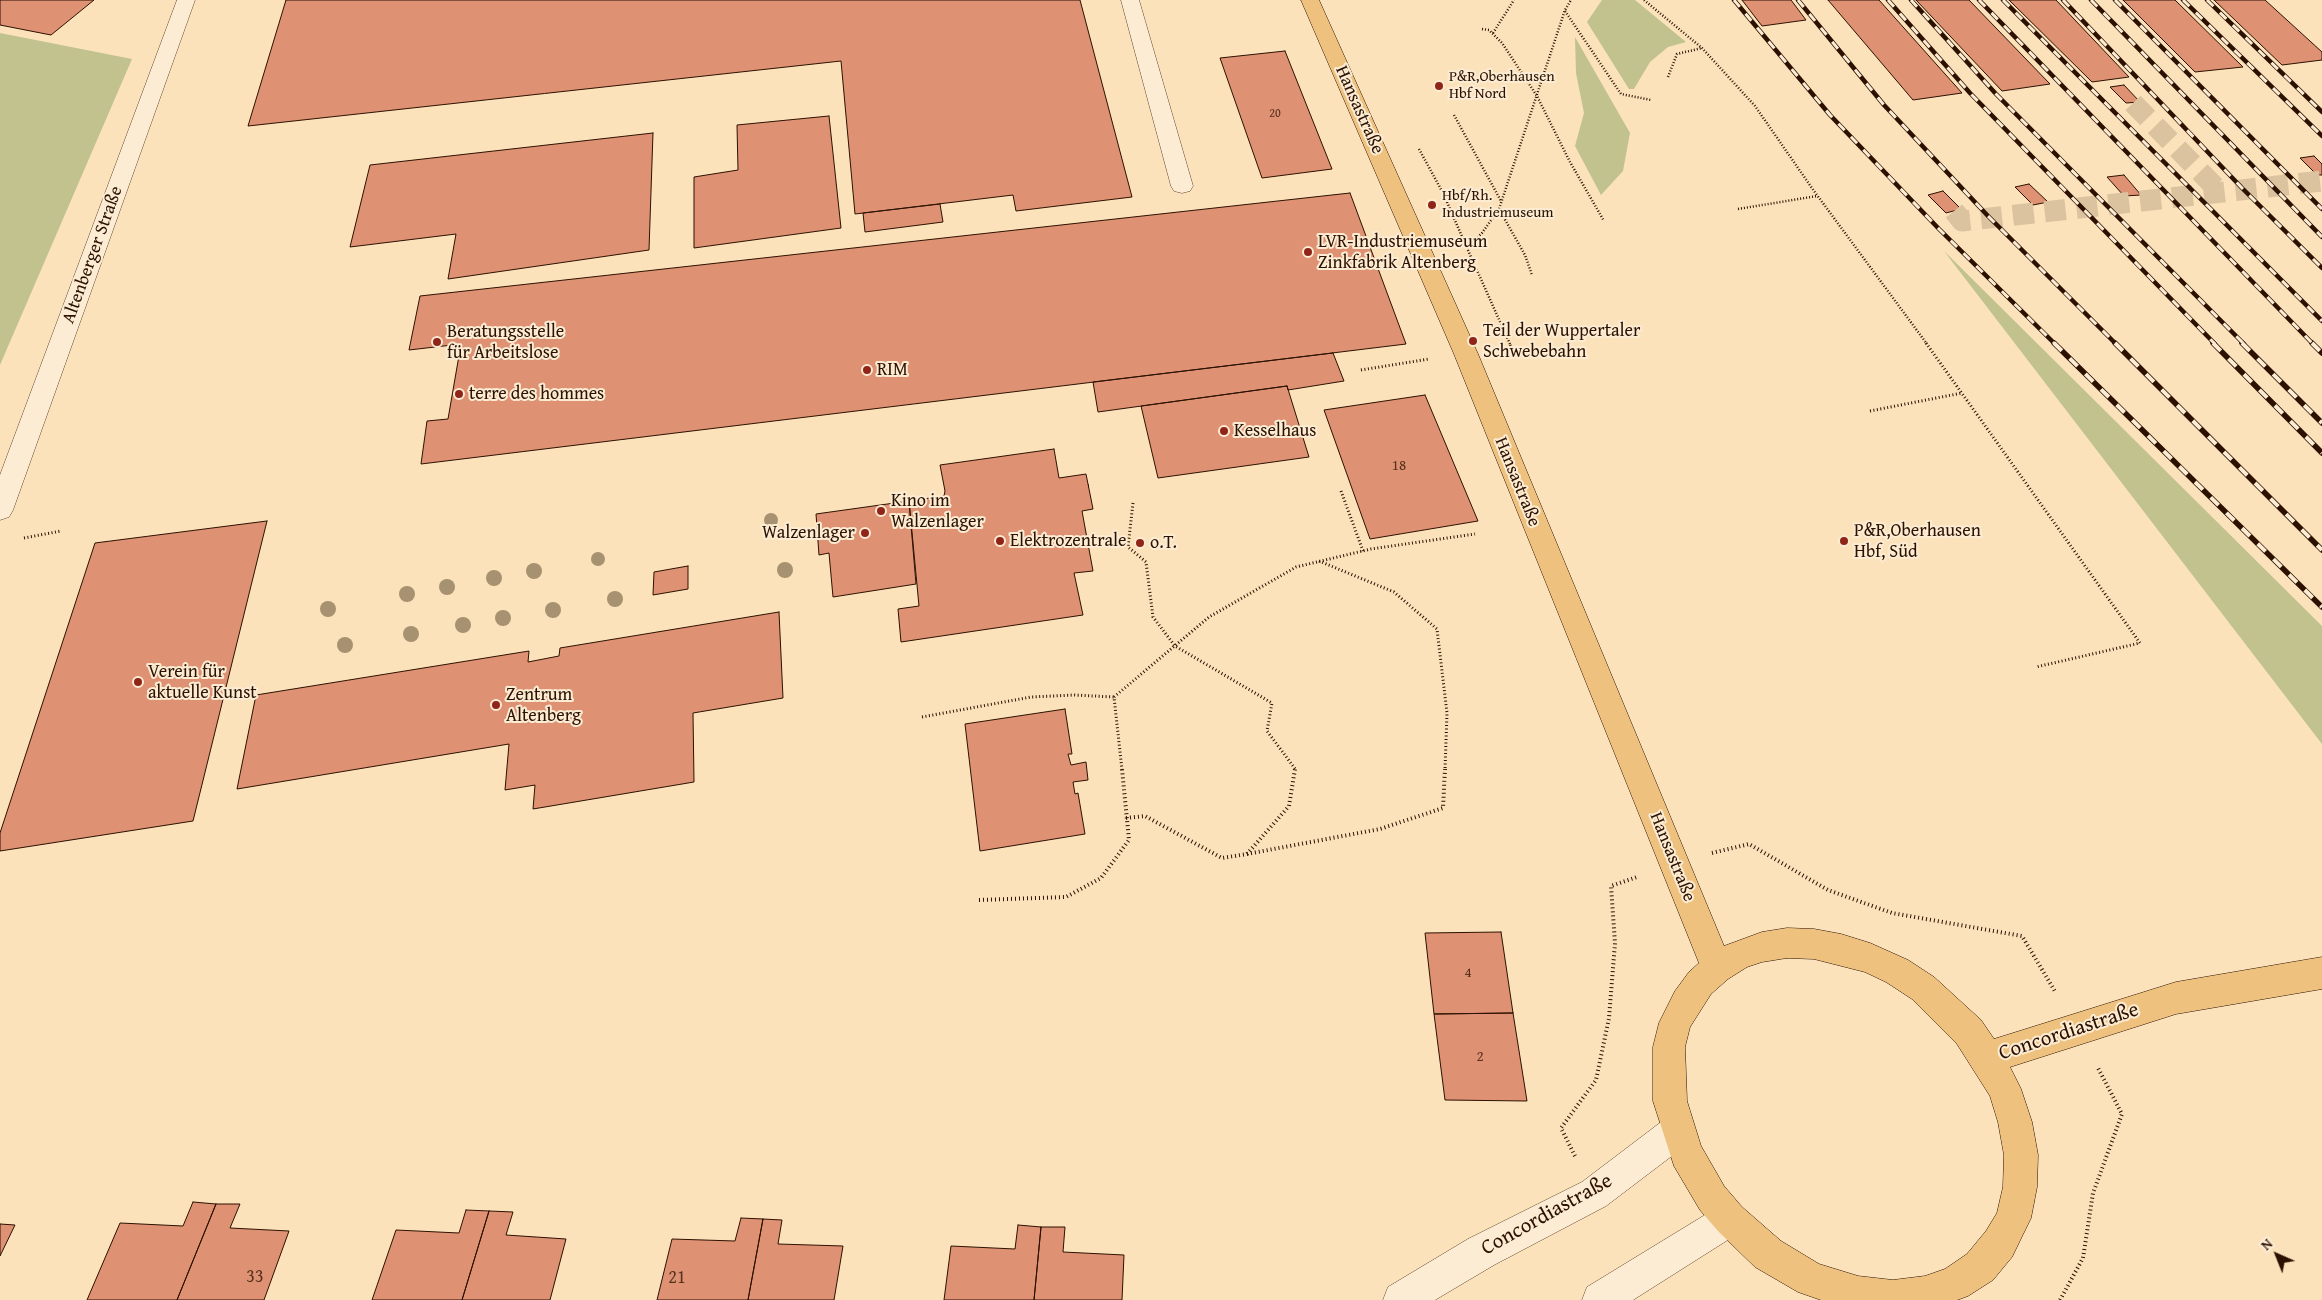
<!DOCTYPE html>
<meta charset="utf-8">
<style>
body{margin:0}
#map{position:relative;width:2322px;height:1300px;overflow:hidden;background:#fbe2bb;font-family:"Gentium Book Plus",serif}
canvas{display:block}
.north{position:absolute;left:2252px;top:1230px;width:50px;height:50px;-webkit-text-stroke:4px #fcecd3;paint-order:stroke;rotate:316deg;font-size:14px;font-weight:700;line-height:20px;text-align:center;color:#2c1100}
.north::after{content:'';display:block;margin:auto;width:18px;height:22px;background:#2c1100;clip-path:polygon(50% 0,100% 100%,50% 72%,0 100%)}
</style>
<div id="map">
<canvas width="2322" height="1300"></canvas>
<div class="north">N</div>
</div>
<script>
const context = document.querySelector('canvas').getContext('2d');
context.lineJoin = 'round';
function paint(path, color) {
  context.fillStyle = color;
  context.fill(path, 'evenodd');
}
function toPath(rows) {
  const path = new Path2D();
  for (const r of rows) {
    path.moveTo(r[0], r[1]);
    for (let i = 2; i < r.length; i += 2) path.lineTo(r[i], r[i + 1]);
  }
  return path;
}
function stroke(path, color, width, dash) {
  context.strokeStyle = color;
  context.lineWidth = width;
  context.lineCap = dash ? 'butt' : 'round';
  context.setLineDash(dash || []);
  context.stroke(path);
}
function drawText(font, color, halo, rows, align = 'center') {
  context.font = font + ' "Gentium Book Plus",serif';
  context.lineWidth = 4;
  context.setLineDash([]);
  context.textBaseline = 'middle';
  context.strokeStyle = halo;
  context.fillStyle = color;
  for (const [text, x, y, turn = 0] of rows) {
    context.save();
    context.translate(x, y);
    context.rotate((+turn || 0) * Math.PI / 180);
    context.textAlign = isNaN(turn) ? turn : align;
    if (halo) context.strokeText(text, 0, 0);
    context.fillText(text, 0, 0);
    context.restore();
  }
}
const green = toPath([
 [1602,0,1635,0,1686,42,1668,47,1650,62,1634,89,1629,89,1587,22],
 [0,33,132,59,0,365],
 [1575,37,1630,133,1623,171,1601,195,1575,146,1584,113,1576,73],
 [1944,251,2322,626,2322,744]
]);
const building = toPath([
 [0,0,94,0,51,35,0,25,0,0],
 [286,0,1080,0,1132,197,1016,211,1013,195,855,214,841,61,248,126,286,0],
 [1742,0,1791,0,1806,20,1762,26,1742,0],
 [1828,0,1879,0,1962,93,1913,100,1828,0],
 [1916,0,1969,0,2050,84,2002,91,1916,0],
 [2009,0,2056,0,2129,77,2092,82,2009,0],
 [2123,0,2175,0,2243,67,2195,72,2123,0],
 [2214,0,2265,0,2322,52,2322,60,2282,65,2214,0],
 [1285,51,1332,169,1262,178,1220,58,1285,51],
 [2124,85,2140,102,2126,103,2110,87,2124,85],
 [829,116,841,228,694,248,694,177,738,170,737,125,829,116],
 [653,133,649,250,448,279,456,234,350,247,370,165,653,133],
 [2314,156,2322,164,2322,175,2317,175,2300,158,2314,156],
 [2124,175,2141,195,2124,196,2107,177,2124,175],
 [2029,184,2048,202,2033,205,2015,187,2029,184],
 [1943,191,1961,209,1946,213,1928,195,1943,191],
 [1350,193,1406,344,421,464,427,421,448,419,461,344,409,350,420,296,1350,193],
 [940,204,943,222,865,232,863,213,940,204],
 [1333,353,1344,381,1288,390,1287,386,1098,412,1093,382,1333,353],
 [1287,386,1309,457,1158,478,1141,406,1287,386],
 [1425,395,1478,521,1370,539,1324,410,1425,395],
 [1054,449,1059,478,1086,474,1093,509,1082,511,1093,571,1074,573,1083,615,901,642,898,609,919,606,909,501,944,496,945,491,940,465,1054,449],
 [909,501,916,584,833,597,829,553,819,555,816,514,909,501],
 [267,521,193,821,0,851,0,833,95,543,267,521],
 [688,566,688,589,653,595,654,572,688,566],
 [779,612,783,698,693,713,694,782,533,809,535,785,505,790,509,744,237,789,256,695,529,651,528,662,559,656,560,648,779,612],
 [1065,709,1072,754,1068,754,1071,765,1086,762,1088,780,1073,782,1075,794,1078,793,1085,834,980,851,965,724,1065,709],
 [1501,932,1513,1013,1434,1014,1425,933,1501,932],
 [1513,1013,1527,1101,1445,1100,1434,1014,1513,1013],
 [193,1202,216,1204,177,1300,87,1300,120,1223,183,1226,193,1202],
 [216,1204,240,1204,230,1228,289,1231,264,1300,177,1300,216,1204],
 [466,1210,489,1211,462,1300,372,1300,396,1230,459,1233,466,1210],
 [489,1211,513,1212,506,1235,566,1239,550,1300,462,1300,489,1211],
 [741,1218,763,1219,748,1300,657,1300,672,1239,735,1241,741,1218],
 [763,1219,782,1220,778,1244,843,1246,834,1300,748,1300,763,1219],
 [0,1224,15,1225,0,1256,0,1224],
 [1018,1225,1041,1227,1034,1300,944,1300,951,1246,1015,1249,1018,1225],
 [1041,1227,1065,1227,1063,1252,1124,1255,1122,1300,1034,1300,1041,1227]
]);
const minorTunnel = toPath([
 [2133,103,2220,192],
 [1954,211,1962,221,2322,181]
]);
const pathFar2 = toPath([
 [1644,0,1702,48,1755,106,1814,191,1927,344],
 [1565,11,1621,94,1651,100],
 [1482,29,1489,30,1502,43,1537,96,1570,162,1604,221],
 [1493,33,1514,0],
 [1668,77,1677,54,1702,48],
 [1454,115,1501,201],
 [1419,149,1443,193,1467,248],
 [1499,209,1525,255,1532,275],
 [1738,209,1817,196],
 [1510,344,1467,248,1482,233,1499,209,1565,10,1571,0]
]);
const pathFar1 = toPath([
 [1926,343,2140,643,2036,667],
 [1505,350,1512,349,1509,343],
 [1361,370,1429,359],
 [1870,411,1962,393],
 [1088,486,1090,486],
 [1341,491,1363,551],
 [1133,503,1128,547,1146,562,1153,617,1175,646,1272,703,1267,731,1296,770],
 [24,538,61,531],
 [1319,561,1394,592,1437,629,1447,713,1445,770],
 [922,717,1031,697,1074,695,1114,697],
 [1122,770,1114,697,1209,617,1296,567,1371,549,1475,534]
]);
const path = toPath([
 [1126,818,1145,816,1222,858,1247,854,1289,806,1295,769],
 [1712,853,1749,844,1828,890,1892,913,2022,936,2056,993],
 [1247,854,1380,829,1443,808,1445,769],
 [979,900,1066,897,1101,878,1129,840,1122,769],
 [1575,1156,1561,1128,1596,1080,1609,1018,1615,943,1611,886,1637,877],
 [2060,1300,2083,1258,2093,1193,2122,1114,2097,1066]
]);
const minor = toPath([
 [177,0,195,0,13,510,9,517,0,520,0,475,177,0],
 [1121,0,1139,0,1193,186,1190,191,1182,193,1174,191,1171,186,1121,0],
 [1677,1114,1689,1119,1694,1131,1689,1143,1606,1206,1494,1265,1435,1300,1383,1300,1388,1287,1468,1239,1582,1182,1665,1119,1677,1114],
 [1730,1201,1742,1207,1748,1219,1742,1231,1633,1300,1582,1300,1587,1287,1718,1207,1730,1201]
]);
const major = toPath([
 [1301,0,1319,0,1478,354,1724,946,1762,932,1787,928,1814,929,1841,934,1870,943,1908,960,1934,977,1981,1020,1994,1039,2176,982,2322,957,2322,989,2176,1014,2010,1067,2021,1089,2032,1122,2038,1155,2037,1187,2031,1218,2012,1257,1993,1280,1968,1296,1957,1300,1821,1300,1798,1292,1755,1267,1718,1231,1700,1210,1674,1166,1653,1101,1653,1047,1659,1023,1675,991,1689,972,1699,963,1454,354,1301,0],
 [1787,958,1814,959,1865,972,1886,982,1912,999,1957,1044,1990,1096,1998,1122,2004,1155,2003,1187,1997,1213,1986,1231,1967,1254,1945,1269,1925,1276,1893,1280,1858,1276,1819,1264,1781,1241,1742,1207,1724,1186,1701,1146,1687,1101,1685,1047,1690,1027,1711,994,1728,979,1747,967,1762,962,1787,958]
]);
const railFar1 = toPath([
 [1734,0,1830,115,1939,229,2055,344],
 [1798,0,1884,105,1988,216,2116,344],
 [1888,0,1970,93,2215,344],
 [1911,0,1996,94,2244,344],
 [1979,0,2313,344],
 [2003,0,2322,321],
 [2063,0,2242,188,2322,268],
 [2091,0,2322,237],
 [2115,0,2322,209],
 [2183,0,2322,136],
 [2207,0,2322,112]
]);
const rail = toPath([
 [2054,343,2322,607],
 [2115,343,2322,550],
 [2213,343,2322,453],
 [2242,343,2322,423],
 [2312,343,2322,353]
]);
const trees = [
 [771,520,7],
 [598,559,7],
 [785,570,8],
 [534,571,8],
 [494,578,8],
 [447,587,8],
 [407,594,8],
 [615,599,8],
 [328,609,8],
 [553,610,8],
 [503,618,8],
 [463,625,8],
 [411,634,8],
 [345,645,8]
];
const markers = [
 [1439,86,5,"#8f2418"],
 [1432,205,5,"#8f2418"],
 [1308,252,5,"#8f2418"],
 [1473,341,5,"#8f2418"],
 [437,342,5,"#8f2418"],
 [867,370,5,"#8f2418"],
 [459,394,5,"#8f2418"],
 [1224,431,5,"#8f2418"],
 [881,511,5,"#8f2418"],
 [865,533,5,"#8f2418"],
 [1000,541,5,"#8f2418"],
 [1844,541,5,"#8f2418"],
 [1140,543,5,"#8f2418"],
 [138,682,5,"#8f2418"],
 [496,705,5,"#8f2418"]
];
const farNumbernames = [
 ["20",1275,114]
];
const farPoinames = [
 ["P&R,Oberhausen",1449,77],
 ["Hbf Nord",1449,94],
 ["Hbf/Rh.",1442,196],
 ["Industriemuseum",1442,213]
];
const numberNames = [
 ["18",1399,466],
 ["4",1468,973],
 ["2",1480,1057]
];
const streetNames = [
 ["Hansastraße",1359,110,66],
 ["Altenberger Straße",93,255,-70],
 ["Hansastraße",1517,482,68],
 ["Hansastraße",1672,857,68]
];
const poiNames = [
 ["LVR-Industriemuseum",1318,242],
 ["Zinkfabrik Altenberg",1318,263],
 ["Teil der Wuppertaler",1483,331],
 ["Schwebebahn",1483,352],
 ["Beratungsstelle",447,332],
 ["für Arbeitslose",447,353],
 ["RIM",877,370],
 ["terre des hommes",469,394],
 ["Kesselhaus",1234,431],
 ["Kino im",891,501],
 ["Walzenlager",891,522],
 ["P&R,Oberhausen",1854,531],
 ["Hbf, Süd",1854,552],
 ["Walzenlager",855,533,"right"],
 ["Elektrozentrale",1010,541],
 ["o.T.",1150,543],
 ["Verein für",148,672],
 ["aktuelle Kunst",148,693],
 ["Zentrum",506,695],
 ["Altenberg",506,716]
];
const nearNumbernames = [
 ["33",255,1277],
 ["21",677,1278]
];
const nearStreetnames = [
 ["Concordiastraße",2069,1032,-18],
 ["Concordiastraße",1547,1215,-29]
];
paint(green, '#c1c28e');
paint(building, '#de9173');
stroke(building, '#2c1100', 1);
stroke(minorTunnel, '#dcc39f', 21, [21, 11]);
stroke(minor, '#60452f', 1);
stroke(major, '#2c1100', 1);
stroke(pathFar2, '#2c1100', 2.5, [1, 2]);
stroke(pathFar1, '#2c1100', 3, [1, 2.5]);
stroke(path, '#2c1100', 4, [1, 3]);
paint(minor, '#fcecd3');
paint(major, '#eec17e');
stroke(railFar1, '#2c1100', 4.5);
stroke(rail, '#2c1100', 5.5);
stroke(railFar1, '#fcecd3', 3, [9]);
stroke(rail, '#fcecd3', 4, [11]);
context.fillStyle = '#a69170';
for (const [x, y, r] of trees) {
  context.beginPath();
  context.arc(x, y, r, 0, 2 * Math.PI);
  context.fill();
}
for (const [x, y, r, color] of markers) {
  const dot = new Path2D();
  dot.arc(x, y, r, 0, 2 * Math.PI);
  context.fillStyle = color;
  context.fill(dot);
  stroke(dot, '#fcecd3', 2);
}
drawText('12px', '#58311d', null, farNumbernames);
drawText('15px', '#2c1100', '#fcecd3', farPoinames, 'left');
drawText('15px', '#58311d', null, numberNames);
drawText('18px', '#2c1100', '#fcecd3', streetNames);
drawText('18px', '#2c1100', '#fcecd3', poiNames, 'left');
drawText('18px', '#58311d', null, nearNumbernames);
drawText('21px', '#2c1100', '#fcecd3', nearStreetnames);
</script>
